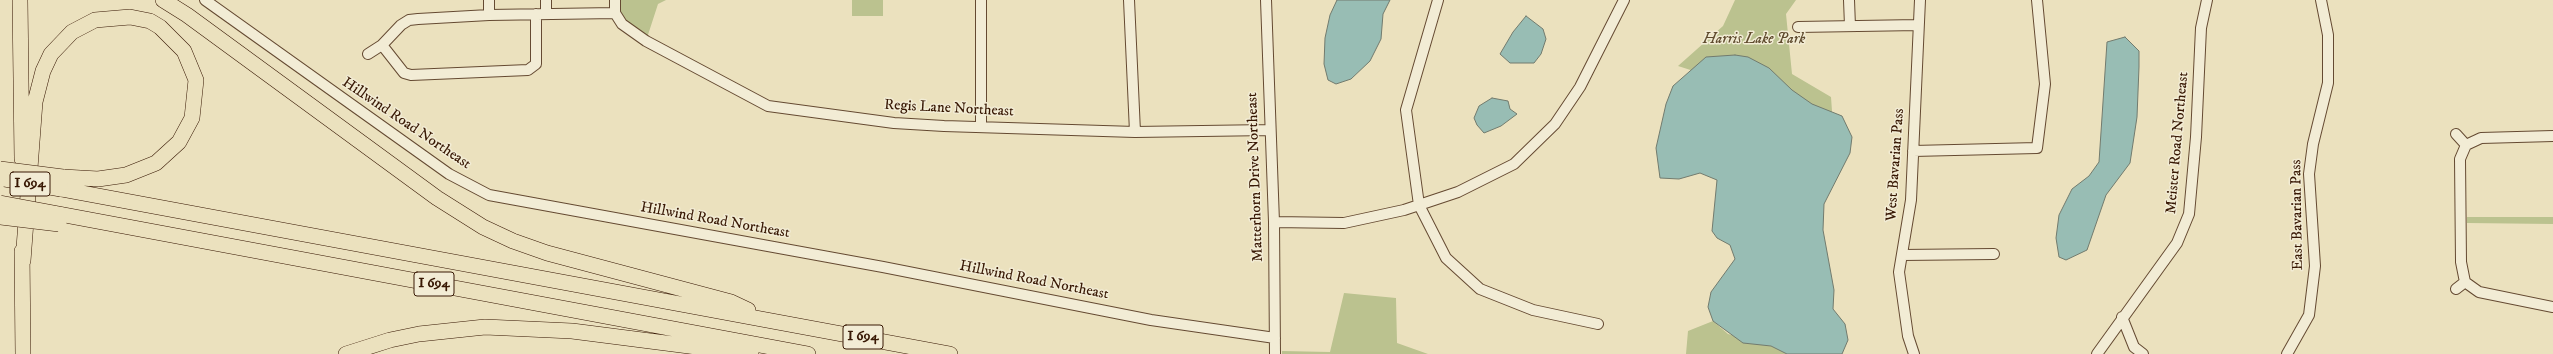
<!DOCTYPE html>
<style>
body{margin:0}
canvas{display:block;background:#ebe1be}
</style>
<canvas width="2553" height="354"></canvas>
<script>
const context = document.querySelector('canvas').getContext('2d');
context.lineJoin = 'round';
function paint(path, color) {
  context.fillStyle = color;
  context.fill(path, 'evenodd');
}
function toPath(rows) {
  const path = new Path2D();
  for (const r of rows) {
    path.moveTo(r[0], r[1]);
    for (let i = 2; i < r.length; i += 2) path.lineTo(r[i], r[i + 1]);
  }
  return path;
}
function stroke(path, color, width, dash) {
  context.strokeStyle = color;
  context.lineWidth = width;
  context.lineCap = dash ? 'butt' : 'round';
  context.setLineDash(dash || []);
  context.stroke(path);
}
function drawText(font, color, halo, rows, align = 'center') {
  context.font = font + ' "IM FELL DW Pica",serif';
  context.lineWidth = 3;
  context.setLineDash([]);
  context.textBaseline = 'middle';
  context.strokeStyle = halo;
  context.fillStyle = color;
  for (const [text, x, y, turn = 0] of rows) {
    context.save();
    context.translate(x, y);
    context.rotate((+turn || 0) * Math.PI / 180);
    context.textAlign = isNaN(turn) ? turn : align;
    if (halo) context.strokeText(text, 0, 0);
    context.fillText(text, 0, 0);
    context.restore();
  }
}
const green = toPath([
 [617,0,666,0,658,4,646,41,615,13],
 [852,0,883,0,883,16,852,16],
 [1735,0,1796,0,1786,14,1792,74,1831,97,1833,125,1703,74,1678,66,1723,26],
 [2467,217,2553,217,2553,224,2467,223],
 [1344,293,1396,298,1397,343,1428,354,1282,354,1282,351,1330,352],
 [1713,321,1728,334,1771,346,1787,354,1686,354,1688,331]
]);
const water = toPath([
 [1337,0,1390,0,1383,14,1381,39,1370,61,1351,79,1336,84,1328,80,1324,64,1325,38,1330,15,1337,0],
 [1526,16,1543,29,1546,39,1541,54,1534,63,1510,63,1500,54,1513,32,1526,16],
 [2125,37,2139,51,2139,67,2137,117,2130,163,2106,195,2087,250,2066,260,2059,257,2056,238,2059,215,2072,189,2089,176,2099,162,2107,42,2125,37],
 [1735,55,1748,57,1769,68,1792,90,1812,104,1842,116,1852,137,1850,153,1824,204,1823,230,1834,290,1833,309,1845,324,1848,340,1842,354,1787,354,1771,346,1743,343,1713,321,1708,307,1711,292,1735,259,1730,245,1717,238,1712,231,1717,180,1700,173,1679,179,1660,178,1656,148,1666,104,1673,86,1706,57,1735,55],
 [1492,98,1508,101,1510,109,1517,114,1501,126,1484,133,1477,125,1474,118,1479,106,1492,98]
]);
const minor = toPath([
 [205,0,449,174,489,195,883,267,1151,320,1275,338],
 [489,0,489,15],
 [546,0,546,14],
 [615,0,615,13,622,24,646,41,768,106,894,123,944,126,1135,132,1269,130],
 [1129,0,1135,132],
 [1266,0,1274,222,1275,354],
 [1438,0,1406,110,1419,205,1446,258,1480,289,1533,310,1598,324],
 [1849,0,1850,26],
 [1798,27,1918,25],
 [382,45,404,73,411,75,528,70,536,64,536,14],
 [368,54,382,45,401,25,409,20,418,19,489,15,615,13],
 [981,126,981,0],
 [2466,145,2481,138,2553,136],
 [1913,151,2037,148,2045,84,2037,0],
 [1274,222,1344,223,1404,210,1458,192,1514,164,1555,124,1580,87,1624,0],
 [1902,255,1994,254],
 [2465,282,2479,292,2553,307],
 [2456,289,2465,282,2461,262,2460,159,2466,145,2456,134],
 [2122,317,2134,347,2143,354],
 [1914,354,1908,336,1899,272,1911,200,1920,0],
 [2097,354,2177,243,2189,214,2196,137,2201,28,2207,0],
 [2287,354,2309,315,2315,266,2309,174,2313,144,2328,83,2328,35,2321,0]
]);
const highway = toPath([
 [20,0,22,159],
 [163,0,187,15,437,198,483,227,513,241,547,253,731,302,748,310],
 [61,189,950,354],
 [59,214,808,354],
 [22,251,23,354],
 [23,261,35,102,43,71,51,54,72,32,95,20,130,17,150,21,160,27,184,51,196,80,192,118,179,142,156,163,126,175,98,179,63,177],
 [346,354,390,340,419,334,485,327,572,331,751,354]
]);
const highwayBridge = toPath([
 [0,169,63,177],
 [5,179,61,189],
 [0,203,59,214],
 [0,217,59,224]
]);
const shields = [
 [30,184,40],
 [434,284,40],
 [863,337,40]
];
const shieldNames = [
 ["I 694",30,184],
 ["I 694",434,284],
 ["I 694",863,337]
];
const parkNames = [
 ["Harris Lake Park",1754,40]
];
const streetNames = [
 ["Regis Lane Northeast",949,109,3],
 ["Hillwind Road Northeast",406,124,34],
 ["Meister Road Northeast",2178,143,-85],
 ["West Bavarian Pass",1896,165,-86],
 ["Matterhorn Drive Northeast",1256,177,-92],
 ["East Bavarian Pass",2298,215,-91],
 ["Hillwind Road Northeast",715,221,10],
 ["Hillwind Road Northeast",1034,281,11]
];
paint(green, '#bbc28f');
paint(water, '#98bdb4');
stroke(water, '#727b6e', 1);
stroke(minor, '#654a32', 12);
stroke(highway, '#381804', 16);
stroke(minor, '#f2ecd5', 10);
stroke(highway, '#ebe1be', 15);
stroke(highwayBridge, '#381804', 16, []);
stroke(highwayBridge, '#ebe1be', 15);
for (const [x, y, w] of shields) {
  const box = new Path2D();
  box.roundRect(x - w / 2, y - 12, w, 24, 3);
  context.fillStyle = '#f2ecd5';
  context.fill(box);
  stroke(box, '#381804', 1);
}
drawText('bold 14px', '#381804', null, shieldNames);
drawText('italic 15px', '#5f4b2e', '#f2ecd5', parkNames);
drawText('15px', '#381804', '#f2ecd5', streetNames);
</script>
